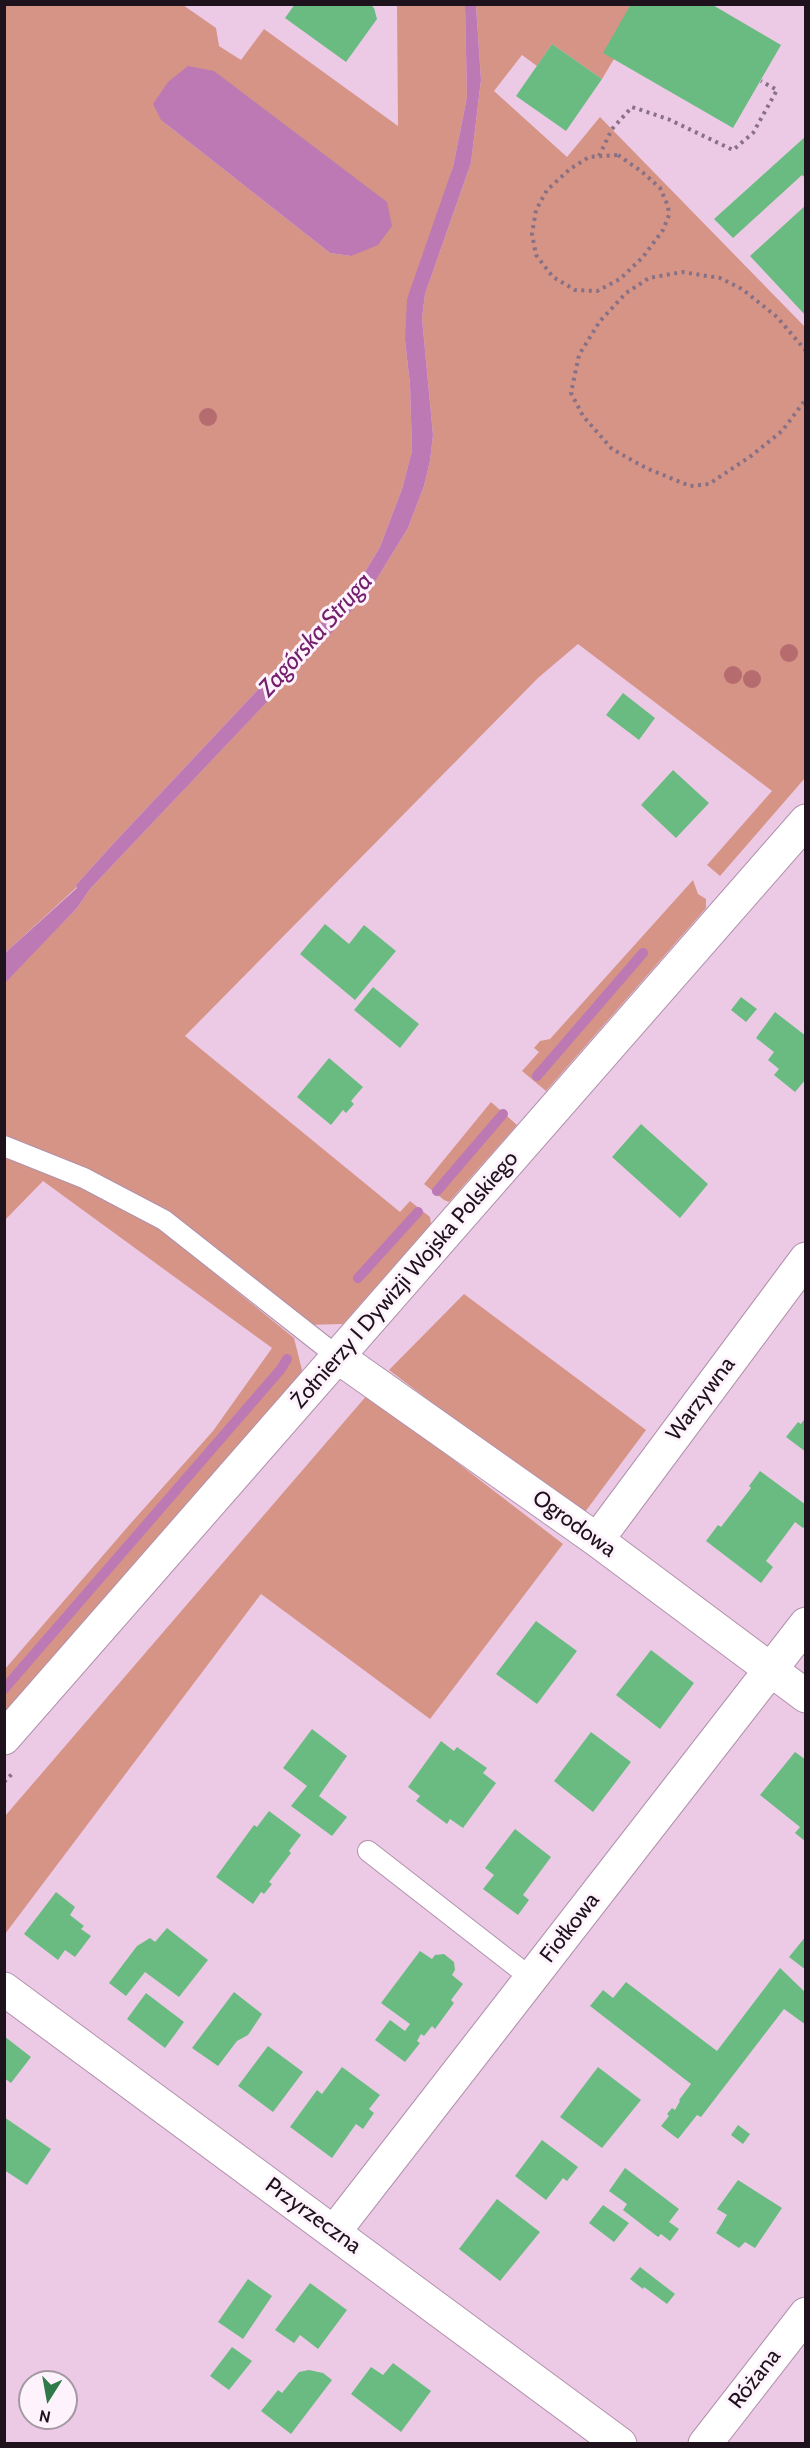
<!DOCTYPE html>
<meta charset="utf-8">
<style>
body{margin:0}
#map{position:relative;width:810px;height:2448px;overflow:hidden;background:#eccae6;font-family:Cabin,sans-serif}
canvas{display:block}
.frame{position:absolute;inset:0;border:6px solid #1e121c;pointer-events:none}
.north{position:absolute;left:18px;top:2370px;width:60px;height:60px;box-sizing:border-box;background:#fef3fc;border:2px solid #a499a2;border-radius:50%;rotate:191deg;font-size:16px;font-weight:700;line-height:24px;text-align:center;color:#1e121c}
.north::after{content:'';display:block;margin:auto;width:21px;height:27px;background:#2f7a48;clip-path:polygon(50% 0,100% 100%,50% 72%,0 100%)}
</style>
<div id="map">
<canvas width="810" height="2448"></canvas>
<div class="frame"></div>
<div class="north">N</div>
</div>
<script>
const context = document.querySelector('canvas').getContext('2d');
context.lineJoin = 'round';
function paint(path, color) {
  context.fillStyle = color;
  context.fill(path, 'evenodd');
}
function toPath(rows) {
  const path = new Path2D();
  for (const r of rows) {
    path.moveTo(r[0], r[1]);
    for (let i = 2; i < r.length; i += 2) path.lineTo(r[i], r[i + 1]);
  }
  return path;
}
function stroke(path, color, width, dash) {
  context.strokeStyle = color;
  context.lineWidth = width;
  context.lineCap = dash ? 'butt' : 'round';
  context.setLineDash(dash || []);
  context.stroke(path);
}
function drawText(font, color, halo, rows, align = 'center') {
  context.font = font + ' Cabin,sans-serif';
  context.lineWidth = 6;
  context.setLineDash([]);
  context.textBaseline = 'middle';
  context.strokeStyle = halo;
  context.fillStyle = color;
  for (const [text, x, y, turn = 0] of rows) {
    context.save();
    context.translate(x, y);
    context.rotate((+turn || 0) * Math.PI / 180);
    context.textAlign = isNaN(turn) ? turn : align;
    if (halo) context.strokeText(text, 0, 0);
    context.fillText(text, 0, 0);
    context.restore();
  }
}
const green = toPath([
 [5,5,183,5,216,28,219,46,241,60,264,29,398,126,397,5,465,5,467,97,453,167,405,340,410,385,412,451,402,489,380,547,359,582,112,845,76,885,77,887,5,953],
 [161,120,351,256,330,253],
 [476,5,631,5,614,59,602,79,552,44,537,66,522,55,494,91,567,157,600,117,805,327,805,778,720,876,707,865,772,791,578,644,538,678,185,1036,400,1212,410,1201,430,1217,431,1224,343,1324,306,1325,165,1214,5,1138,4,983,77,908,90,889,294,673,370,590,408,528,424,486,430,461,433,435,422,318,425,294,471,163,481,80],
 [693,880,698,894,706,899,706,908,546,1091,522,1071,539,1052,534,1048,540,1041,550,1039],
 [491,1102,517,1125,449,1202,444,1200,424,1184],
 [5,1157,67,1180,156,1226,294,1338,302,1370,300,1375,5,1712,5,1669,131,1523,213,1431,272,1348,43,1181,5,1220],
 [464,1294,646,1430,582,1516,389,1370],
 [368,1394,563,1544,430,1719,261,1594,5,1934,5,1816]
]);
const water = toPath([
 [465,5,476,5,481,80,471,163,425,294,422,318,433,435,430,461,424,486,408,528,370,590,318,648,90,889,77,908,5,983,5,953,77,888,76,885,112,845,359,582,380,547,402,489,412,451,410,385,405,340,407,299,453,167,467,97],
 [188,66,214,71,387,202,392,226,378,245,351,256,330,253,161,120,153,104,168,82]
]);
const stream = toPath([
 [537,1076,643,953],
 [437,1191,503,1114],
 [358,1278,418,1212],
 [4,1689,281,1369,287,1359]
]);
const building = toPath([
 [295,4,370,4,374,8,377,19,346,62,285,18],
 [631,4,711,4,781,45,733,128,603,53],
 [552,44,602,79,566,131,516,96],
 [806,136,806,178,802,175,733,238,714,219],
 [806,205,806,316,750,256],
 [623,693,655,718,639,740,606,715],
 [673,770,709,803,676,838,641,805],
 [325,924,349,944,364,925,396,951,355,1000,300,954],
 [373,987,419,1024,400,1048,354,1010],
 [741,997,757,1009,746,1022,731,1010],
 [775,1012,806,1036,806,1079,795,1092,774,1075,779,1069,768,1060,774,1052,756,1038],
 [329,1058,363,1087,351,1101,354,1104,346,1113,343,1110,331,1125,297,1097],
 [641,1124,708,1184,680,1218,612,1157],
 [806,1417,806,1452,786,1437,798,1422,801,1424],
 [760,1471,806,1505,806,1525,803,1528,795,1522,790,1529,766,1561,773,1567,761,1583,706,1541,718,1525,721,1527,751,1488,749,1486],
 [536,1621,577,1651,537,1704,496,1674],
 [651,1650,694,1683,660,1729,616,1695],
 [312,1729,347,1756,319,1796,347,1817,332,1836,291,1806,307,1786,283,1768],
 [591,1732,631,1762,593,1812,554,1781],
 [441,1741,454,1751,457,1747,487,1768,483,1773,496,1783,463,1828,450,1819,447,1824,416,1801,420,1796,408,1787],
 [795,1752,806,1760,806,1842,795,1833,800,1827,760,1795],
 [269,1811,301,1835,289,1851,291,1853,269,1882,272,1884,264,1894,261,1892,253,1904,216,1877,254,1825,257,1827],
 [515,1829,551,1857,523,1895,529,1900,518,1915,483,1889,494,1875,485,1868],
 [56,1892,75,1907,70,1915,84,1926,81,1929,91,1936,75,1957,65,1950,58,1960,24,1934],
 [167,1928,208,1960,179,1997,145,1972,126,1996,109,1983,137,1946,150,1938,155,1942],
 [806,1936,806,1970,789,1957],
 [420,1951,432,1959,435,1955,444,1954,454,1962,455,1970,452,1975,463,1984,451,2000,454,2003,435,2029,432,2026,424,2036,421,2034,417,2041,420,2043,405,2062,375,2040,390,2020,405,2031,410,2024,381,2003],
 [780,1968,806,1993,806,2025,784,2009,701,2117,697,2115,678,2139,661,2126,669,2116,667,2114,672,2108,675,2110,680,2101,679,2100,691,2084,590,2006,603,1990,613,1998,626,1982,717,2051],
 [234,1992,262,2014,248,2035,237,2041,218,2066,192,2048],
 [146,1993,184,2022,165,2048,127,2019],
 [4,2036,31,2057,11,2083,4,2078],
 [268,2046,303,2072,273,2112,238,2086],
 [342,2067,380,2095,369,2109,374,2113,363,2129,356,2124,332,2158,290,2127,317,2090,322,2094],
 [598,2067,641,2100,602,2148,560,2117],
 [4,2117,51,2149,27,2185,4,2170],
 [738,2125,750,2134,743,2144,731,2135],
 [542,2140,578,2167,567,2181,563,2178,546,2200,515,2176],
 [625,2168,679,2209,669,2222,679,2229,670,2241,661,2234,658,2237,623,2210,627,2204,609,2191],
 [738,2180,782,2208,755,2248,745,2242,739,2248,716,2233,727,2215,717,2209],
 [497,2199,540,2232,500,2281,459,2249],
 [603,2205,629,2223,614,2242,589,2223],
 [640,2267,675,2294,667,2304,644,2287,643,2289,630,2279],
 [248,2279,272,2296,243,2339,218,2322],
 [310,2283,347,2310,318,2349,300,2335,294,2343,275,2330],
 [232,2347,252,2361,229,2390,210,2376],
 [393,2363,431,2391,401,2432,351,2394,371,2367,383,2375],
 [309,2370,323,2373,332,2380,291,2434,261,2411,278,2390,282,2393,299,2372]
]);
const path = toPath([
 [618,155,641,171,660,188,668,206,669,215,663,230,643,257,620,279,597,291,575,290,553,277,536,255,532,234,536,210,547,190,570,169,589,157,618,155],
 [599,156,612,129,632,107,668,119,733,150,753,133,777,90,761,81],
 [806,351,777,317,742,289,720,278,682,272,649,278,626,293,600,321,579,355,571,393,583,416,612,449,646,468,690,486,709,484,751,456,782,431,806,399],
 [4,1782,13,1773]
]);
const service = toPath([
 [4,1146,84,1178,164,1220,338,1357],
 [368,1851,531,1978]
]);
const minor = toPath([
 [338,1357,597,1540,806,1696],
 [597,1540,806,1259],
 [4,1989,620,2444],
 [334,2232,806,1624],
 [705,2444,806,2314]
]);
const tertiary = toPath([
 [4,1738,806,821]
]);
const trees = [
 [208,417],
 [789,653],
 [733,675],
 [752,679]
];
const streetNames = [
 ["Żołnierzy I Dywizji Wojska Polskiego",405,1280,-49],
 ["Warzywna",701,1399,-53],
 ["Ogrodowa",574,1524,36],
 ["Fiołkowa",570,1928,-52],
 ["Przyrzeczna",313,2216,36],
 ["Różana",755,2379,-52]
];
const waterNames = [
 ["Zagórska Struga",316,635,-48]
];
paint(green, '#d69487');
paint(water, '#bd79b4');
stroke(stream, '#bd79b4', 10);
paint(building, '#6abb81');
stroke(service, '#b191ac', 22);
stroke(minor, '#b191ac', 35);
stroke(tertiary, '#b191ac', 35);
stroke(path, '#897185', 4, [3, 4.5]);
stroke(service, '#fff', 20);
stroke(minor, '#fff', 33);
stroke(tertiary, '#fff', 33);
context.fillStyle = '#b66b6f';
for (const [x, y] of trees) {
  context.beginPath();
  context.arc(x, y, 9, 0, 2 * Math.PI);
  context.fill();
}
drawText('22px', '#1e121c', '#fef3fc', streetNames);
drawText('italic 24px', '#73206c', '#fef3fc', waterNames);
</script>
